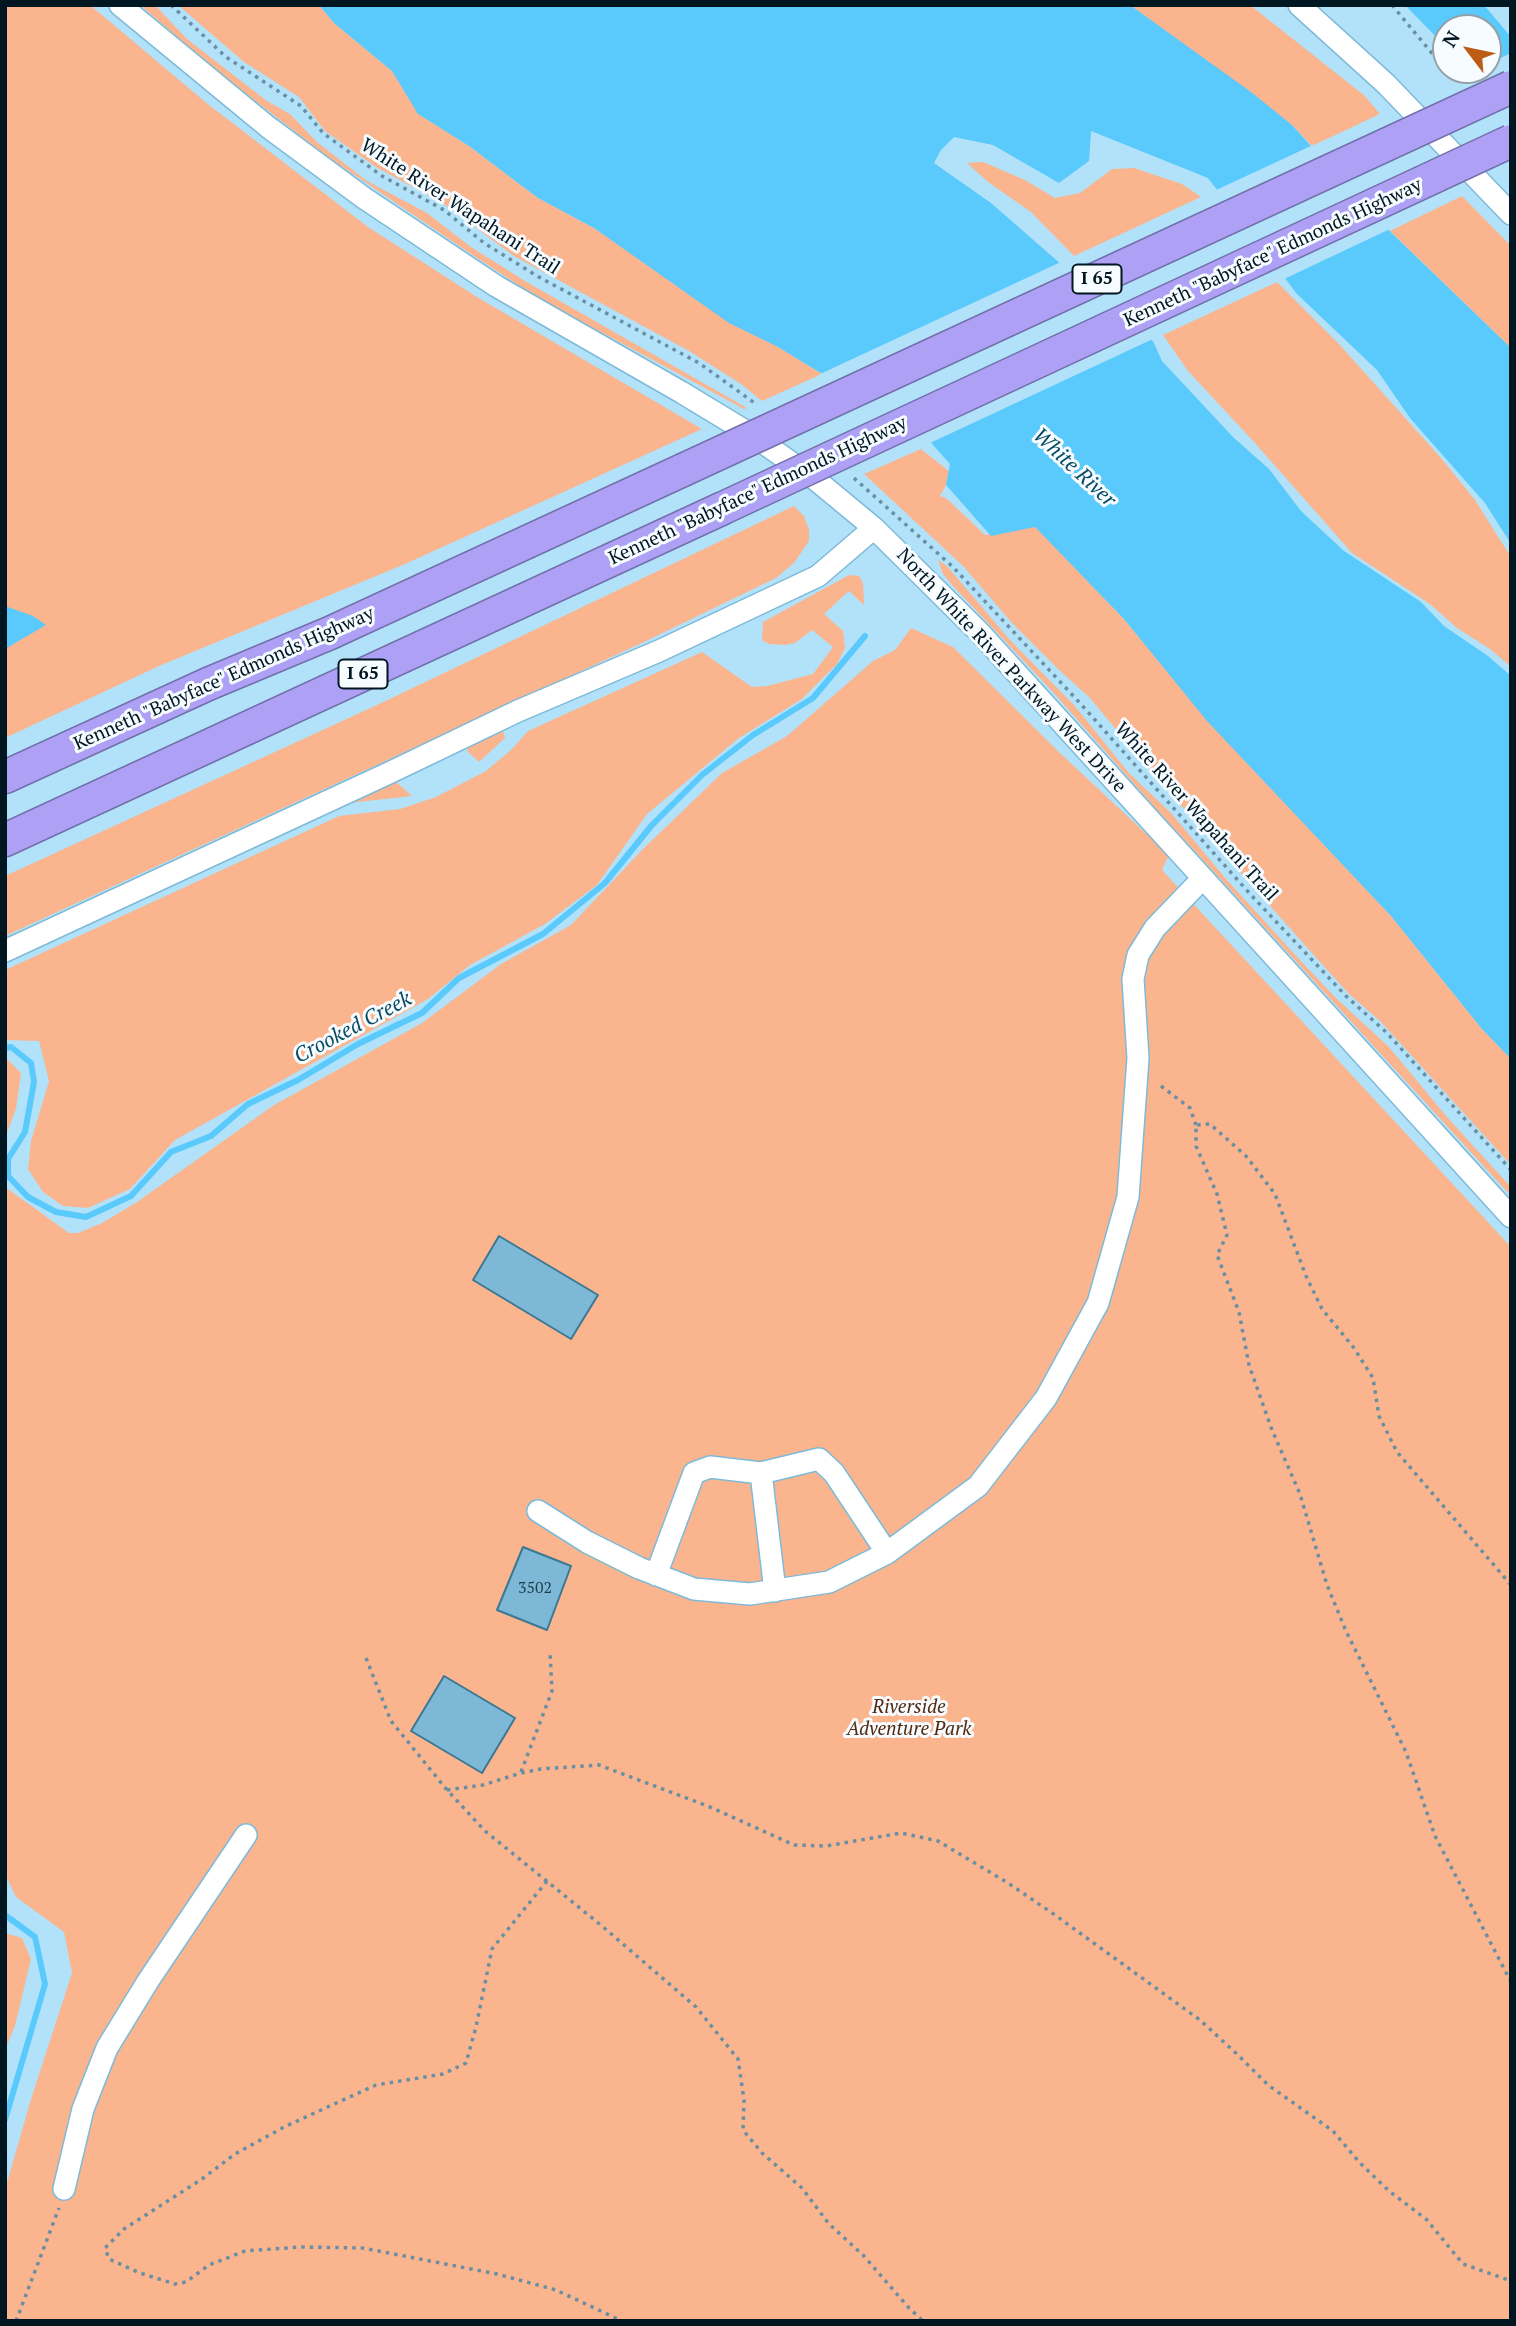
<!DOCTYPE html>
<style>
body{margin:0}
#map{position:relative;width:1516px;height:2326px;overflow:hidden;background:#b2e2fa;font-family:"PT Serif",serif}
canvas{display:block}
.frame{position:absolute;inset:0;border:7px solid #001621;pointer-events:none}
.north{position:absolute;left:1432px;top:14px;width:70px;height:70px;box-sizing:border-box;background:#f6fcff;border:2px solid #94a0a6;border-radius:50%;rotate:302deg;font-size:19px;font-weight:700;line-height:28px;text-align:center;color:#001621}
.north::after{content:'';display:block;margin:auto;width:24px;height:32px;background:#bc5c17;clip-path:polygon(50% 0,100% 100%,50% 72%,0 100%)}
</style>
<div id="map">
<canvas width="1516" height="2326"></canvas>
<div class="frame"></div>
<div class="north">N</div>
</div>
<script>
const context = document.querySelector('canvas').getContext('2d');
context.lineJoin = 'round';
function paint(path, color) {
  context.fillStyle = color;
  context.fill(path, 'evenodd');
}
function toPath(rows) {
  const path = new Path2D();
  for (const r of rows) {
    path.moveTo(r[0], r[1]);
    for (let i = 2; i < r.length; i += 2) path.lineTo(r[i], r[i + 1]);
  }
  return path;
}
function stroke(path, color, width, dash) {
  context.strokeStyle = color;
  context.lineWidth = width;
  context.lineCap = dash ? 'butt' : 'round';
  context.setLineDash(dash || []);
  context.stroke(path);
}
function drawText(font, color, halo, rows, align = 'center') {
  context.font = font + ' "PT Serif",serif';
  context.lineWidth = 6;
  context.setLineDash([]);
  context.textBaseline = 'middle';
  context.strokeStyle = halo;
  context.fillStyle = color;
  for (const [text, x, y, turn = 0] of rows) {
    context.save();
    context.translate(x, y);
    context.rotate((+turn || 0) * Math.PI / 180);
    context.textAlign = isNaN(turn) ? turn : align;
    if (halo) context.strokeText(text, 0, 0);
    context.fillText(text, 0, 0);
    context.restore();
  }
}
const green = toPath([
 [5,5,90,5,209,105,368,227,477,297,702,429,405,564,159,666,5,738],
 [140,5,156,6,187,39,267,101,290,114,317,142,367,181,427,213,471,247,525,281,747,408,744,409,543,301,474,256,328,157,223,76],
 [178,5,319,5,334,23,392,71,419,114,469,146,538,198,594,228,661,274,822,374,762,401,741,384,689,351,514,256,444,204,376,167,325,131,299,97,244,62],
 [1130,5,1250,5,1365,96,1380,114,1312,146,1292,125],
 [983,162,1025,180,1055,198,1080,193,1112,169,1134,168,1182,184,1201,197,1074,256,1031,212,988,182,967,163],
 [1462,196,1511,246,1511,348,1390,231],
 [1277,282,1339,344,1441,458,1475,500,1511,557,1511,667,1490,649,1457,628,1430,604,1352,553,1254,442,1188,371,1163,335],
 [921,449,949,471,946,485,940,496,946,498,985,535,1035,526,1124,619,1208,721,1391,916,1482,1029,1511,1059,1511,1165,1380,1021,1349,994,1311,952,1154,775,1089,697,1059,670,1012,623,964,567,864,474],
 [794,506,804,516,809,530,809,541,794,563,776,578,642,643,5,936,5,876,377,705],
 [938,560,947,566,1010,640,1074,705,1129,773,1171,813,1227,880,1299,959,1336,998,1389,1047,1447,1117,1511,1187,1511,1196,1157,810,1052,691,953,586,943,574],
 [849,575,859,576,863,583,864,605,849,591,824,614,843,631,845,648,837,664,802,699,739,738,647,814,597,885,545,924,470,965,428,999,175,1140,130,1189,88,1208,63,1206,43,1192,28,1169,31,1141,49,1081,39,1041,5,1040,5,970,339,816,400,809,436,797,486,771,511,750,528,731,702,652,752,687,767,686,813,674,833,647,812,630,795,643,785,645,769,644,762,640,763,622],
 [911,628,953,647,1061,754,1169,855,1162,870,1511,1247,1511,2321,5,2321,5,2190,31,2099,72,1973,64,1932,16,1897,5,1874,5,1187,69,1233,78,1233,102,1223,137,1202,274,1105,422,1023,501,964,571,925,643,849,722,773,787,736,873,661,895,650],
 [503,730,505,738,479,762,467,751,468,747],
 [395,781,412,796,349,803],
 [5,1057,21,1073,16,1109,5,1138],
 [5,1933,22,1938,31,1959,15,2026,5,2050]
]);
const water = toPath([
 [319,5,1130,5,1251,92,1292,125,1374,216,1511,348,1511,544,1485,503,1410,418,1377,370,1297,294,1208,178,1091,131,1089,161,1059,183,993,145,954,137,941,150,934,163,991,203,1109,306,1153,341,1162,361,1233,437,1269,469,1301,511,1344,551,1421,602,1444,626,1488,656,1511,676,1511,1059,1482,1029,1391,916,1207,721,1124,619,1035,527,991,536,946,485,950,464,926,437,778,347,729,323,594,228,538,198,469,146,418,114,392,71,334,23],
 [1405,5,1484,5,1511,37,1511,123,1463,70,1488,70,1488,28,1446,28,1446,47],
 [5,606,33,616,46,625,5,649]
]);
const pier = toPath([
 [1511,53,1511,126,1463,76,1475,70,1488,70,1488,64],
 [1315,144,1392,228,1282,280,1214,191],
 [1063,261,1155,338,928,444,818,375]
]);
const stream = toPath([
 [5,1048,11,1047,31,1063,34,1082,25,1132,8,1159,8,1176,28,1197,56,1212,86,1217,131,1196,171,1152,211,1136,248,1104,298,1080,358,1044,422,1013,459,978,543,934,605,883,652,825,702,775,753,735,813,698,865,636],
 [5,1915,35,1937,45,1984,5,2120]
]);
const building = toPath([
 [499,1236,598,1295,571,1339,473,1280,499,1236],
 [523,1547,571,1566,547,1630,497,1610,523,1547],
 [444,1676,515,1718,482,1773,411,1731,444,1676]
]);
const path = toPath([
 [171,5,226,57,301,106,323,133,382,176,444,210,484,243,537,276,699,363,756,404],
 [1392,5,1454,80],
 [854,478,953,567,1079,702,1251,895,1347,997,1386,1032,1511,1170],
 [1161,1086,1190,1108,1196,1125],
 [1511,1585,1397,1452,1379,1416,1373,1378,1354,1348,1322,1309,1306,1276,1275,1194,1246,1156,1210,1124,1196,1125,1196,1146,1217,1194,1227,1235,1217,1255,1239,1312,1249,1365,1272,1430,1300,1494,1327,1585,1346,1631,1406,1752,1435,1836,1511,1982],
 [366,1658,391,1721,447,1790,485,1831,602,1926,696,2007,738,2059,744,2100,743,2130,762,2153,802,2188,829,2224,863,2255,909,2308,923,2321],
 [521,1772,552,1691,550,1651],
 [447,1790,483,1785,521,1773,540,1769,599,1765,710,1807,794,1845,826,1846,901,1833,938,1841,1008,1883,1055,1915,1200,2020,1239,2056,1268,2085,1333,2131,1360,2163,1389,2191,1426,2219,1463,2264,1511,2281],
 [547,1881,492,1949,476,2027,466,2063,443,2074,376,2085,286,2126,235,2154,202,2179,124,2229,105,2248,109,2259,140,2273,175,2284,186,2282,209,2265,245,2251,300,2247,363,2248,497,2274,556,2290,622,2321],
 [16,2321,59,2208]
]);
const minor = toPath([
 [120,5,268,127,364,198,496,286,681,392,752,435,816,480,874,528,981,634,1511,1217],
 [1299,5,1386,84,1511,214],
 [5,951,391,772,518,711,659,651,818,576,874,528],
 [761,1473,775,1591],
 [538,1511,587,1542,639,1568,694,1589,750,1594,829,1582,887,1553,978,1486,1046,1398,1098,1303,1128,1197,1138,1058,1133,979,1138,955,1155,928,1202,879],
 [656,1575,694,1473,710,1467,761,1473,819,1459,834,1473,887,1553],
 [64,2189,83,2109,107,2048,148,1981,246,1835]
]);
const highway = toPath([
 [5,777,208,684,330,633,683,470],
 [5,840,721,509]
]);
const highwayBridge = toPath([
 [683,470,1511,87],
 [721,509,1511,141]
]);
const numberNames = [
 ["3502",535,1588]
];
const shields = [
 [1097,279,49],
 [363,674,49]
];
const shieldNames = [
 ["I 65",1097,279],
 ["I 65",363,674]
];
const streetNames = [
 ["White River Wapahani Trail",460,207,33],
 ["Kenneth \"Babyface\" Edmonds Highway",1273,253,-25],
 ["Kenneth \"Babyface\" Edmonds Highway",758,491,-25],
 ["North White River Parkway West Drive",1011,671,47],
 ["Kenneth \"Babyface\" Edmonds Highway",224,679,-24],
 ["White River Wapahani Trail",1196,812,48]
];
const parkNames = [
 ["Riverside",909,1708],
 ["Adventure Park",909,1730]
];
const waterNames = [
 ["White River",1074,468,43],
 ["Crooked Creek",353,1028,-28]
];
paint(green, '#fab58f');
paint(water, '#5ac9fb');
paint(pier, '#b2e2fa');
stroke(stream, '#5ac9fb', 6);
paint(building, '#7db9d7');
stroke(building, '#3c7893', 2);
stroke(minor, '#7ebad8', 24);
stroke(highway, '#7170ab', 35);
stroke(path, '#6a8fa2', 3.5, [3.5, 5]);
stroke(minor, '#fff', 21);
stroke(highway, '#aea1f5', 32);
stroke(highwayBridge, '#7170ab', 35, []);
stroke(highwayBridge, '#aea1f5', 32);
drawText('16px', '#1f3f4e', null, numberNames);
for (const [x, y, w] of shields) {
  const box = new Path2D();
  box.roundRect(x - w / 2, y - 14.5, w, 29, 5);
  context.fillStyle = '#f6fcff';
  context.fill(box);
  stroke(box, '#001621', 2);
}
drawText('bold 18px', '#001621', null, shieldNames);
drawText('19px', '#001621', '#f6fcff', streetNames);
drawText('italic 19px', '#542a0f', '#f6fcff', parkNames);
drawText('italic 21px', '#0a4b64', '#f6fcff', waterNames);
</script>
